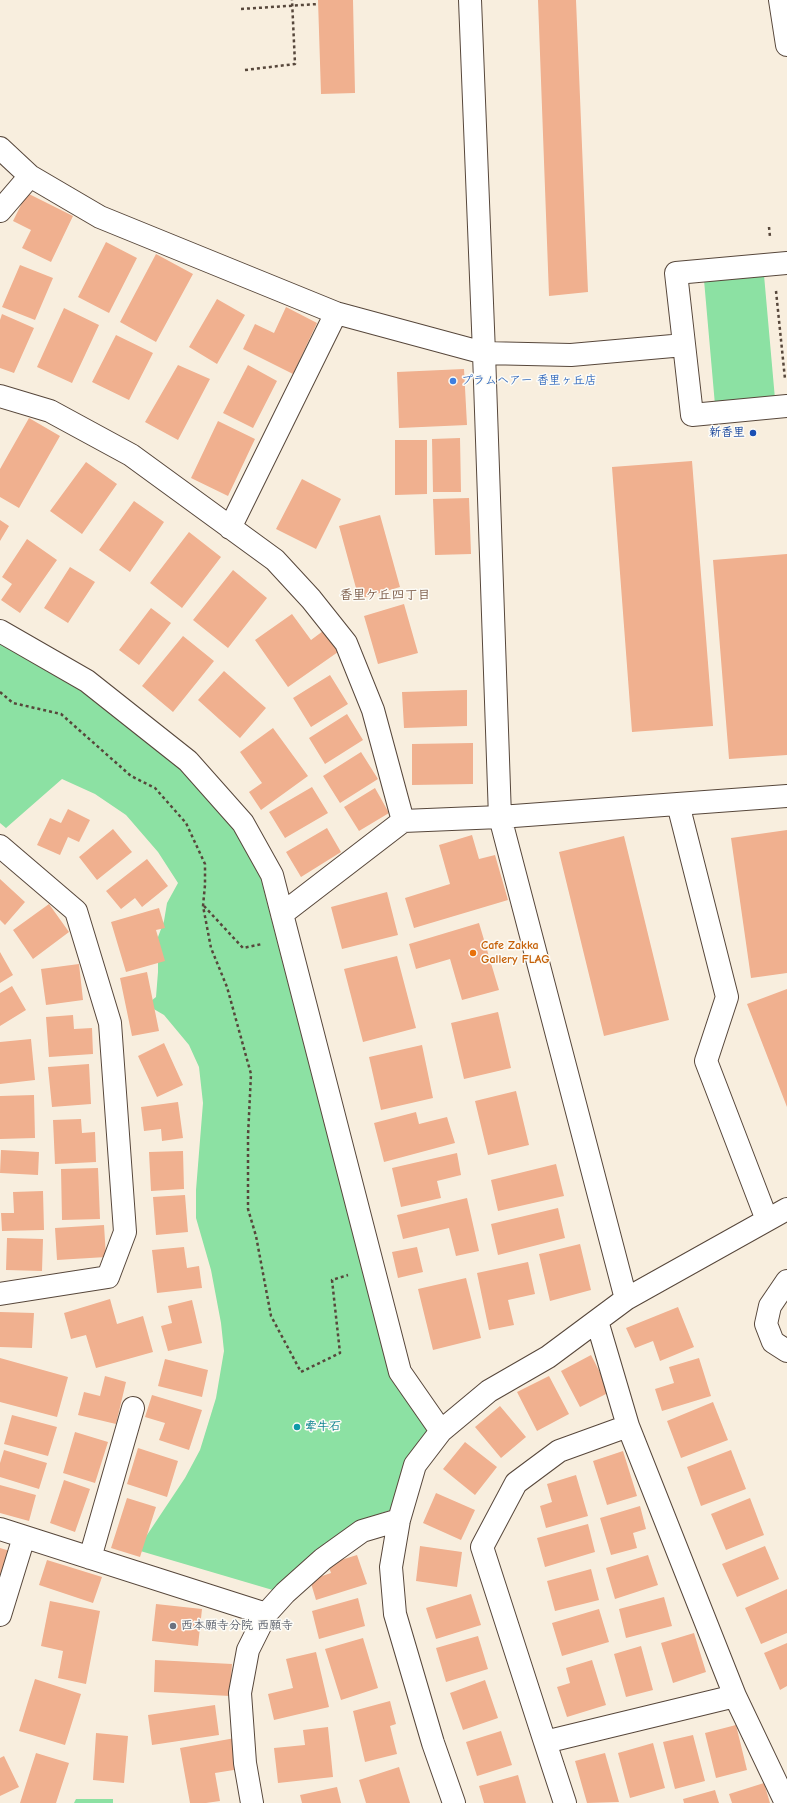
<!DOCTYPE html>
<meta charset="utf-8">
<style>
body{margin:0}
canvas{display:block;background:#f8eede}
</style>
<canvas width="787" height="1803"></canvas>
<script>
const context = document.querySelector('canvas').getContext('2d');
context.lineJoin = 'round';
function paint(path, color) {
  context.fillStyle = color;
  context.fill(path, 'evenodd');
}
function toPath(rows) {
  const path = new Path2D();
  for (const r of rows) {
    path.moveTo(r[0], r[1]);
    for (let i = 2; i < r.length; i += 2) path.lineTo(r[i], r[i + 1]);
  }
  return path;
}
function stroke(path, color, width, dash) {
  context.strokeStyle = color;
  context.lineWidth = width;
  context.lineCap = dash ? 'butt' : 'round';
  context.setLineDash(dash || []);
  context.stroke(path);
}
function drawText(font, color, halo, rows, align = 'center') {
  context.font = font + ' "Comic Neue","Klee One",sans-serif';
  context.lineWidth = 3;
  context.setLineDash([]);
  context.textBaseline = 'middle';
  context.strokeStyle = halo;
  context.fillStyle = color;
  for (const [text, x, y, turn = 0] of rows) {
    context.save();
    context.translate(x, y);
    context.rotate((+turn || 0) * Math.PI / 180);
    context.textAlign = isNaN(turn) ? turn : align;
    if (halo) context.strokeText(text, 0, 0);
    context.fillText(text, 0, 0);
    context.restore();
  }
}
const green = toPath([
 [764,275,775,399,715,405,704,280],
 [0,644,81,691,180,769,234,829,261,879,390,1378,428,1431,391,1510,358,1521,316,1550,276,1591,137,1550,185,1478,200,1450,216,1398,224,1351,221,1323,211,1270,196,1218,196,1190,203,1103,199,1067,189,1045,164,1015,152,1008,151,1001,156,997,158,972,158,937,164,921,167,903,178,883,158,852,126,815,95,794,62,779,6,828,0,823],
 [76,1799,113,1799,113,1803,74,1803]
]);
const building = toPath([
 [318,0,353,0,355,93,321,94],
 [538,0,576,0,588,292,549,296],
 [27,193,73,216,51,262,22,248,31,230,13,221],
 [106,242,137,258,109,313,78,297],
 [156,254,193,274,156,342,120,322],
 [20,265,53,278,35,320,2,307],
 [217,299,245,315,217,364,189,347],
 [286,307,317,323,293,374,243,349,255,324,274,333],
 [64,308,99,325,72,383,37,367],
 [2,314,34,328,14,373,0,368,0,320],
 [116,335,153,353,129,400,92,382],
 [178,365,210,379,178,440,145,422],
 [248,365,277,381,253,428,223,413],
 [464,369,467,425,399,428,397,372],
 [29,418,60,436,19,508,0,497,0,469],
 [218,421,255,439,228,496,191,478],
 [460,438,461,492,433,492,432,439],
 [395,440,427,440,427,494,395,495],
 [692,461,713,726,632,732,612,467],
 [86,462,117,484,82,534,50,511],
 [302,479,341,499,316,549,276,529],
 [469,498,471,554,435,555,433,499],
 [134,501,164,522,130,572,99,550],
 [380,515,400,587,359,599,339,526],
 [0,520,9,526,0,541],
 [189,532,221,557,182,608,150,583],
 [27,539,57,560,20,613,1,600,12,584,2,577],
 [787,554,787,755,729,759,713,560],
 [70,567,95,582,68,623,44,608],
 [233,570,267,598,228,648,193,620],
 [404,604,418,653,378,664,364,616],
 [151,608,171,623,139,665,119,650],
 [292,614,311,640,323,631,338,652,288,687,255,640],
 [183,636,214,661,173,712,142,686],
 [224,671,266,708,240,738,198,700],
 [330,675,348,704,311,727,293,698],
 [467,690,467,726,404,728,402,692],
 [347,714,363,740,325,764,309,738],
 [273,728,308,776,261,810,249,792,262,783,240,752],
 [473,743,473,784,412,785,412,744],
 [361,752,378,779,340,803,323,776],
 [312,787,328,813,285,838,269,812],
 [375,788,389,813,359,831,344,807],
 [68,809,90,820,79,842,68,837,60,855,37,845,50,818,61,823],
 [327,828,341,852,301,877,286,852],
 [113,829,132,852,97,880,79,857],
 [787,830,787,973,751,978,731,838],
 [472,835,479,859,495,855,508,900,414,928,405,898,450,884,439,845],
 [624,836,669,1020,604,1036,559,852],
 [147,859,168,886,142,907,135,898,121,909,106,891],
 [0,879,25,902,5,925,0,920],
 [387,892,398,935,342,949,331,907],
 [49,904,69,932,33,959,13,930],
 [159,908,165,928,156,930,165,961,126,972,111,922],
 [479,923,499,990,462,1000,450,959,416,969,409,944],
 [0,952,13,975,0,983],
 [397,956,416,1028,363,1042,344,969],
 [79,964,83,1000,46,1005,41,969],
 [147,972,159,1031,132,1036,120,978],
 [12,986,26,1010,0,1026,0,993],
 [787,989,787,1107,747,1004],
 [498,1012,511,1068,464,1079,451,1023],
 [73,1015,74,1029,92,1028,93,1054,49,1057,46,1017],
 [31,1039,35,1080,0,1084,0,1042],
 [164,1043,183,1085,157,1097,138,1056],
 [422,1045,433,1098,381,1110,369,1057],
 [89,1064,91,1104,52,1107,48,1067],
 [516,1091,529,1145,488,1155,475,1101],
 [34,1095,35,1138,0,1139,0,1096],
 [178,1102,183,1138,162,1141,161,1129,144,1131,141,1107],
 [416,1112,419,1124,447,1117,455,1143,384,1162,374,1123],
 [81,1119,82,1133,95,1132,96,1162,55,1164,53,1120],
 [1,1150,39,1152,38,1175,0,1173],
 [183,1151,184,1189,151,1191,149,1152],
 [457,1153,461,1175,437,1181,441,1198,401,1207,392,1168],
 [556,1164,564,1196,498,1211,491,1180],
 [98,1168,100,1219,62,1220,61,1169],
 [43,1191,44,1230,2,1231,1,1213,14,1213,13,1192],
 [185,1195,188,1232,156,1235,153,1197],
 [467,1198,479,1251,456,1256,449,1228,403,1239,397,1215],
 [558,1208,565,1238,498,1255,491,1224],
 [104,1225,106,1257,57,1260,55,1228],
 [7,1238,43,1239,42,1271,6,1270],
 [580,1244,591,1290,550,1301,539,1254],
 [184,1247,187,1268,199,1266,202,1288,157,1293,152,1250],
 [417,1247,423,1272,398,1278,392,1252],
 [528,1262,535,1294,508,1300,514,1325,489,1330,477,1273],
 [466,1278,481,1338,433,1350,418,1289],
 [110,1299,117,1324,143,1316,153,1352,96,1368,86,1335,71,1339,64,1313],
 [192,1300,202,1343,168,1351,161,1326,172,1323,168,1306],
 [678,1307,694,1347,660,1361,653,1341,635,1348,626,1328],
 [0,1312,34,1313,32,1348,0,1347],
 [591,1355,610,1392,580,1407,561,1371],
 [0,1358,68,1377,57,1417,0,1402],
 [699,1358,711,1396,662,1411,655,1389,674,1383,669,1367],
 [165,1359,208,1370,202,1397,158,1386],
 [105,1376,126,1382,116,1424,78,1415,84,1392,100,1396],
 [549,1376,569,1414,537,1431,517,1392],
 [152,1395,202,1410,189,1450,159,1440,165,1423,145,1417],
 [713,1402,728,1440,681,1458,667,1421],
 [500,1406,526,1437,501,1458,475,1427],
 [12,1415,57,1427,48,1456,4,1444],
 [75,1432,108,1442,95,1483,63,1473],
 [465,1442,497,1467,475,1495,443,1469],
 [138,1448,178,1461,167,1497,127,1484],
 [4,1450,47,1463,39,1489,0,1477,0,1463],
 [731,1450,746,1489,701,1506,687,1467],
 [623,1451,637,1496,607,1505,593,1461],
 [576,1475,588,1516,546,1528,540,1506,552,1502,547,1484],
 [64,1480,90,1489,75,1532,50,1523],
 [0,1485,36,1495,29,1521,0,1513],
 [436,1493,475,1510,461,1540,423,1523],
 [127,1498,156,1507,140,1557,111,1548],
 [750,1498,764,1535,726,1550,711,1514],
 [640,1506,646,1529,633,1533,637,1548,611,1555,600,1518],
 [588,1524,595,1552,545,1567,537,1538],
 [420,1546,462,1552,457,1587,416,1581],
 [765,1546,779,1579,737,1597,722,1564],
 [0,1548,10,1551,0,1579],
 [357,1555,367,1584,316,1600,310,1580,331,1573,328,1564],
 [648,1555,658,1585,615,1599,606,1568],
 [47,1560,102,1577,93,1603,39,1585],
 [591,1569,599,1600,555,1611,547,1581],
 [787,1589,787,1633,761,1644,745,1608],
 [471,1594,481,1625,436,1639,426,1608],
 [664,1597,672,1626,626,1638,619,1609],
 [358,1598,365,1626,319,1639,312,1611],
 [50,1601,100,1611,86,1684,58,1678,63,1651,41,1646],
 [156,1604,202,1609,198,1646,152,1641],
 [599,1609,609,1642,562,1656,552,1623],
 [694,1633,706,1672,673,1683,661,1643],
 [478,1636,488,1669,446,1682,436,1648],
 [363,1638,378,1688,341,1700,325,1649],
 [787,1643,787,1686,780,1690,764,1653],
 [641,1646,653,1690,626,1697,614,1654],
 [316,1652,329,1707,274,1720,268,1694,293,1688,286,1659],
 [155,1660,232,1664,230,1696,154,1692],
 [592,1660,606,1705,567,1717,557,1687,570,1683,566,1668],
 [35,1679,81,1694,65,1745,19,1731],
 [485,1680,498,1718,463,1730,450,1693],
 [390,1701,396,1724,390,1726,397,1754,365,1762,353,1711],
 [215,1705,219,1735,152,1745,148,1715],
 [736,1725,747,1770,716,1778,705,1733],
 [328,1727,333,1777,278,1783,274,1748,305,1745,303,1730],
 [501,1731,512,1765,477,1776,466,1742],
 [96,1733,128,1736,124,1783,93,1780],
 [693,1735,705,1781,675,1789,663,1742],
 [235,1738,240,1769,215,1773,220,1801,206,1803,190,1803,180,1748],
 [653,1743,665,1788,630,1798,618,1753],
 [36,1753,69,1763,56,1803,20,1803],
 [605,1753,619,1802,587,1803,575,1761],
 [4,1756,19,1787,0,1796,0,1758],
 [399,1767,410,1803,366,1803,359,1780],
 [518,1775,526,1803,484,1803,479,1786],
 [764,1783,770,1803,732,1803,729,1794],
 [337,1787,341,1803,302,1803,300,1795],
 [715,1790,719,1803,684,1803,683,1799]
]);
const path = toPath([
 [241,9,318,4],
 [245,70,295,64,292,0],
 [769,227,770,237],
 [776,291,785,379],
 [0,692,13,703,61,714,131,776,155,788,186,823,205,864,205,885,203,906,211,948,227,987,251,1074,248,1136,248,1209,256,1236,271,1316,301,1372,340,1353,332,1280,348,1275],
 [204,906,243,948,262,944]
]);
const minor = toPath([
 [470,0,484,353,500,817,626,1299],
 [780,0,787,45],
 [0,148,30,176,100,217,336,313,484,353,571,355,684,345],
 [0,211,30,176],
 [787,263,676,273,692,415,787,406],
 [0,396,50,411,131,455,275,560,311,599,346,643,373,710,403,821],
 [230,528,336,313],
 [0,631,87,681,188,761,243,823,272,875,400,1372,441,1431],
 [678,804,727,997,706,1061,767,1220],
 [0,846,76,911,110,1023,125,1232,108,1277,0,1294],
 [282,914,403,821,500,817,787,796],
 [787,1281,770,1306,766,1324,773,1342,787,1351],
 [597,1321,628,1426,735,1696,786,1803],
 [0,1529,266,1614],
 [90,1558,133,1408],
 [0,1615,24,1537],
 [545,1742,482,1547,516,1483,559,1451,628,1426],
 [252,1803,245,1763,240,1693,248,1650,266,1614,285,1593,323,1559,362,1531,399,1520],
 [454,1803,433,1743,395,1614,391,1567,399,1520,415,1465,441,1431,489,1391,548,1357,626,1299,787,1209],
 [565,1803,545,1742,735,1696]
]);
const markers = [
 [453,381,4,"#3f7fe0"],
 [753,433,4,"#1a4fb4"],
 [473,953,4,"#e8710a"],
 [297,1427,4,"#0f9aa8"],
 [173,1626,4,"#6b7280"]
];
const shopNames = [
 ["プラムヘアー 香里ヶ丘店",461,381]
];
const transitNames = [
 ["新香里",745,433]
];
const foodNames = [
 ["Cafe Zakka",481,946],
 ["Gallery FLAG",481,960]
];
const cultureNames = [
 ["牽牛石",305,1427]
];
const worshipNames = [
 ["西本願寺分院 西願寺",181,1626]
];
const neighbourhoodNames = [
 ["香里ケ丘四丁目",385,595]
];
paint(green, '#8ce1a3');
paint(building, '#f0b08f');
stroke(minor, '#57473b', 24);
stroke(path, '#57473b', 2.5, [3, 3]);
stroke(minor, '#fff', 22);
for (const [x, y, r, color] of markers) {
  const dot = new Path2D();
  dot.arc(x, y, r, 0, 2 * Math.PI);
  context.fillStyle = color;
  context.fill(dot);
  stroke(dot, '#fdfcf7', 1.5);
}
drawText('bold 12px', '#366cbe', '#fdfcf7', shopNames, 'left');
drawText('bold 12px', '#164399', '#fdfcf7', transitNames, 'right');
drawText('bold 12px', '#c56008', '#fdfcf7', foodNames, 'left');
drawText('bold 12px', '#0d838f', '#fdfcf7', cultureNames, 'left');
drawText('bold 12px', '#5b616d', '#fdfcf7', worshipNames, 'left');
drawText('bold 13px', '#7a5946', '#fdfcf7', neighbourhoodNames);
</script>
